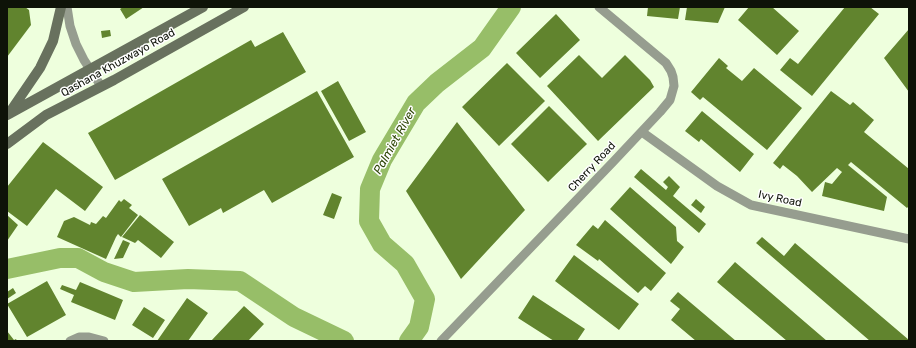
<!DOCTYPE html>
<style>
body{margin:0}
#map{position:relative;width:916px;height:348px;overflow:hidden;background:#efd;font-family:Rubik,sans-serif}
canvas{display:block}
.frame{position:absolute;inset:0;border:8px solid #0e1308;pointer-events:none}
</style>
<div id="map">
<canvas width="916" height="348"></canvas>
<div class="frame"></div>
</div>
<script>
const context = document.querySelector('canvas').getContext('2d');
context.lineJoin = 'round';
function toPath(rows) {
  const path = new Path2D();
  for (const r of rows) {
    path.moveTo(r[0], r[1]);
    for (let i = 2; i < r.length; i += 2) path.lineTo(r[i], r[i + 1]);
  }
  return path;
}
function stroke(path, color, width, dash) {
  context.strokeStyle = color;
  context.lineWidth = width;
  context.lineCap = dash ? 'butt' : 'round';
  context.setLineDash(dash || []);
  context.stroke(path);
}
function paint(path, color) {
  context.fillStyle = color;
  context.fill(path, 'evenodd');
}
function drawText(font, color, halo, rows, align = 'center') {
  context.font = font + ' Rubik,sans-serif';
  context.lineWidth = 3;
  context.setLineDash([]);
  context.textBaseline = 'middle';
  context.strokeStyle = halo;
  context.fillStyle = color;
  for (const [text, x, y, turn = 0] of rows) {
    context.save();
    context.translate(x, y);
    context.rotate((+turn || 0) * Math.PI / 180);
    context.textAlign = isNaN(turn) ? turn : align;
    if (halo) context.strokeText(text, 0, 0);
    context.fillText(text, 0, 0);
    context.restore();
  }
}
const river = toPath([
 [7,269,60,258,78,258,104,272,134,282,188,279,240,281,294,317,344,341],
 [409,341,419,327,425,299,405,264,382,244,369,221,370,189,382,160,416,103,437,83,482,48,511,7]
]);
const building = toPath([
 [7,7,25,7,29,10,31,25,7,57],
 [123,7,144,7,126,19,120,9],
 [648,7,680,7,678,19,647,16],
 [687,7,725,7,718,23,685,20],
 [749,7,772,7,799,31,777,55,738,20],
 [845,7,870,7,879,14,812,96,780,70,790,58,798,64],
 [556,14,580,40,540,78,516,53],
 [909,29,909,92,884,58],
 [110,30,111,36,102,38,101,31],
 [283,32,306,72,115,180,88,133,251,40,255,47],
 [579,55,602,78,625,55,650,80,654,87,598,141,547,86],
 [719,58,728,66,726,68,742,81,754,68,802,108,767,150,703,97,700,100,691,92],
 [507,63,545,101,499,146,462,107],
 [338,81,366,132,349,141,321,91],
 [317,91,354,157,272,203,264,190,223,213,221,208,189,226,162,179],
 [831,91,850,105,853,102,874,120,864,132,909,169,909,206,907,208,851,162,848,165,887,197,884,211,822,196,825,182,832,184,842,172,837,168,812,192,797,176,783,165,780,169,773,163],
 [549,106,587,144,548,182,511,144],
 [702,111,754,154,740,172,701,139,699,142,685,131],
 [457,122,525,210,461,279,406,191],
 [43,142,103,187,85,211,56,189,27,226,7,211,7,187],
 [641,169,666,190,668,187,663,182,669,176,680,187,673,196,706,224,699,233,634,177],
 [630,187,676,227,677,241,684,247,671,264,610,209],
 [332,193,342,197,334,219,323,215],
 [124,199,132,205,129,208,138,215,121,237,118,234,116,237,106,259,57,237,64,221,74,217,90,225,91,222,96,224,103,216,106,218,119,200,121,202],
 [696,199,705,207,701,213,691,205],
 [7,215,18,225,7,241],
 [140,215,174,242,161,258,138,240,135,243,122,237],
 [605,220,666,273,651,291,645,286,638,293,599,259,598,261,576,245,593,225,598,229],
 [762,237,784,256,795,243,909,340,909,341,870,341,756,243],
 [123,240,130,243,123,258,114,259],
 [574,255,639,304,619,330,555,281],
 [735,262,827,341,787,341,717,282],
 [47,281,66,315,27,337,7,304],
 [80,282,123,300,115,320,71,302,74,295,60,289,62,285,76,290],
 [13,288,16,293,7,299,7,292],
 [678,292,736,341,696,341,671,320,680,309,670,301],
 [533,295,585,329,577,341,554,341,518,318],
 [187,298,208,313,188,341,157,341],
 [244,306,264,324,248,341,211,341],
 [144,307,165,320,153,338,132,325],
 [7,331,14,340,16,339,17,341,7,341]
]);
const minor = toPath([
 [67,7,70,26,76,44,84,60,101,86],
 [642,132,717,186,751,205,909,239],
 [70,341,79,337,89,337,104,341],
 [441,341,613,162,660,112,670,100,674,86,673,77,671,71,666,63,599,7]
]);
const secondary = toPath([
 [10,112,40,68,53,41,61,7],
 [7,115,203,7],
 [7,144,46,115,114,80,244,7]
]);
const streetNames = [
 ["Qashana Khuzwayo Road",118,63,-29],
 ["Cherry Road",592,167,-47],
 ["Ivy Road",780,199,12]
];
const waterNames = [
 ["Palmiet River",395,141,-61]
];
stroke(river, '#97be68', 20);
paint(building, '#61842e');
stroke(minor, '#969d8f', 9);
stroke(secondary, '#68715e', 10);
drawText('11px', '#0e1308', '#fff', streetNames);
drawText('italic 12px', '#304708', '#fff', waterNames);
</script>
